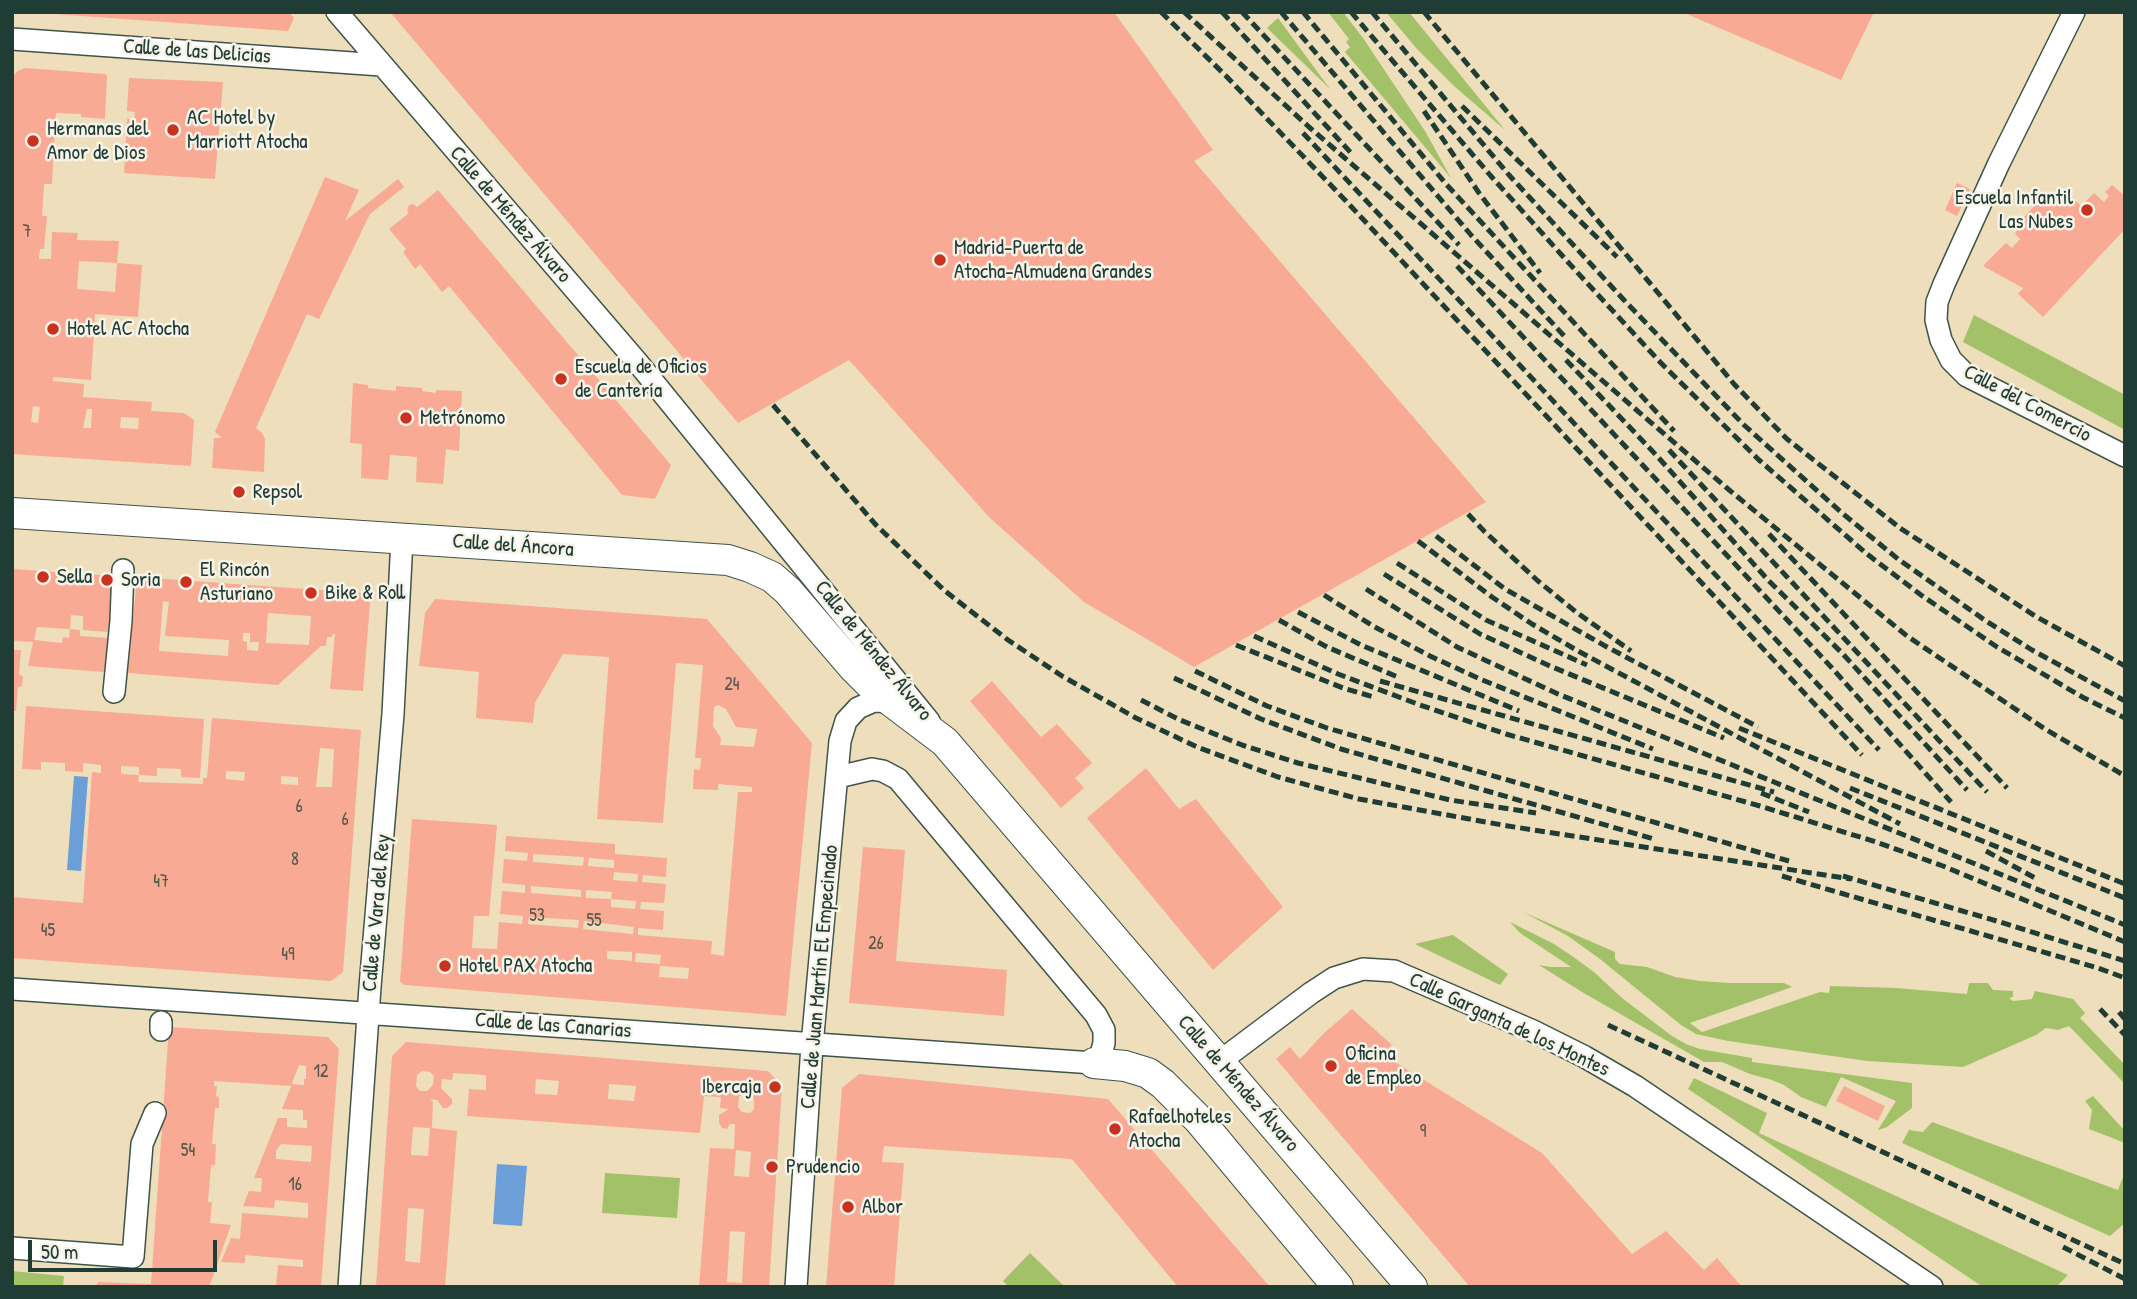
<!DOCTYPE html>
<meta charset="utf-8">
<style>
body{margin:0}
#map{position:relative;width:2137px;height:1299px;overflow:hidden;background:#eedebc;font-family:"Patrick Hand",sans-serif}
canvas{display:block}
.frame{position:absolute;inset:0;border:14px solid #1f3d34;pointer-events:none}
.scale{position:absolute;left:28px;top:1240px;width:189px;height:32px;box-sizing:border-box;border:4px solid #1f3d34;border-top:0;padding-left:9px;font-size:21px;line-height:24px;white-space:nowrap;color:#1f3d34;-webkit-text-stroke:5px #f7f3e8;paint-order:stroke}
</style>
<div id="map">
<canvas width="2137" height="1299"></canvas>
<div class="frame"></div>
<div class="scale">50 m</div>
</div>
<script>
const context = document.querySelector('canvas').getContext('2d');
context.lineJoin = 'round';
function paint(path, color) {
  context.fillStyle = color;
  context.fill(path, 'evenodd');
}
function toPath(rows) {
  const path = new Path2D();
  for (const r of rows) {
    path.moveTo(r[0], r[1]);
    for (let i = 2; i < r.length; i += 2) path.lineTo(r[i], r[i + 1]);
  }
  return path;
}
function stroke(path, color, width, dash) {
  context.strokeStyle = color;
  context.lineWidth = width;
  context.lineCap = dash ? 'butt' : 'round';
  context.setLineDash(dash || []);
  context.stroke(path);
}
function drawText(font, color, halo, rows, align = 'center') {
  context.font = font + ' "Patrick Hand",sans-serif';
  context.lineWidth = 5;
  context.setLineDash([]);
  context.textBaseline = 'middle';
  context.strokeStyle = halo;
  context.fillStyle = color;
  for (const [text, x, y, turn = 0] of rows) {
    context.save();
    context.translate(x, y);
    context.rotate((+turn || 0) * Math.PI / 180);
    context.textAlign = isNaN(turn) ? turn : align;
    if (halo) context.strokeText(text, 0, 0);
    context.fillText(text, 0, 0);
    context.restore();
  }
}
const green = toPath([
 [1328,12,1343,12,1363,38,1425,131,1451,178,1345,52,1350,47,1346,42,1349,39],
 [1386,12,1409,12,1505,130,1454,86,1417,49],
 [1278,18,1330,89,1267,28],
 [1974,315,2125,395,2125,430,1963,342],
 [1523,912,1615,952,1615,959,1620,964,1647,967,1675,977,1700,981,1729,983,1784,983,1792,987,1690,1023,1702,1032,1820,992,1829,993,1830,986,1896,988,1967,994,1969,983,1988,983,1993,990,2013,991,2013,997,2009,998,2013,1001,2032,999,2035,991,2073,999,2085,1013,2080,1018,2125,1065,2125,1084,2069,1026,2058,1030,2046,1028,2036,1035,1963,1067,1867,1061,1728,1041,1696,1034,1681,1025,1600,959,1568,936],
 [1510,922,1554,944,1572,956,1594,972,1622,998,1672,1036,1686,1044,1700,1049,1752,1058,1752,1062,1912,1083,1912,1108,1887,1127,1878,1130,1896,1101,1841,1077,1826,1107,1801,1097,1784,1085,1772,1080,1750,1074,1722,1062,1704,1062,1582,992,1539,965,1551,967,1571,967,1520,933],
 [1453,935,1508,974,1500,985,1415,944],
 [1694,1078,1767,1113,1759,1133,2068,1275,2056,1287,1983,1287,1688,1089],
 [2093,1096,2125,1131,2125,1143,2089,1129,2092,1110,2085,1101],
 [1932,1122,2118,1190,2125,1172,2125,1223,2110,1236,1902,1143,1909,1130,1923,1132],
 [605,1173,680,1178,677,1218,602,1213],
 [1030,1253,1065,1287,1009,1287,1003,1281],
 [12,1271,64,1276,63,1287,12,1287]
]);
const water = toPath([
 [74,776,88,777,81,871,67,870],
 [497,1164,527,1166,522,1226,493,1224]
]);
const building = toPath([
 [55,12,289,12,294,18,288,31,55,14],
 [390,12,1114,12,1213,150,1194,161,1486,502,1194,667,1084,602,989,517,849,360,738,423],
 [1682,12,1874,12,1841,80],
 [25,68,105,74,107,76,105,119,81,117,81,114,56,113,52,184,44,184,42,216,47,216,44,249,40,249,39,259,51,259,52,232,78,233,77,240,119,241,117,263,79,261,77,289,115,292,117,263,142,265,138,317,95,314,91,380,53,377,53,381,84,384,83,397,152,402,151,411,184,413,194,420,191,466,12,454,12,98,14,75,18,71],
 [33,406,40,407,38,423,31,422],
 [87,409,92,409,91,428,83,428],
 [121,417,139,418,138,429,120,428],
 [129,78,223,82,215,179,124,173,127,119,134,119,135,112,127,111],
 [325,177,359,190,345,221,398,179,404,187,370,214,319,319,307,314,256,428,262,433,265,439,264,472,212,468,214,438,222,438,215,432],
 [1957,183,1970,189,1957,216,1945,210],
 [2112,185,2125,196,2125,229,2043,317,2018,294,2023,288,1983,266,2006,243,2012,248,2020,239,2015,234,2024,217,2038,202,2048,195,2055,201,2065,190,2081,206,2094,193,2104,202,2109,196,2105,192],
 [438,190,671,465,655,499,622,495,449,286,442,292,420,264,415,269,403,252,406,249,389,229,409,213,407,211,409,205,413,204,417,207],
 [353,383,368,385,368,388,396,391,396,386,422,388,422,391,436,393,436,390,462,391,459,451,446,449,443,484,416,482,417,457,390,455,388,480,361,478,362,444,350,443],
 [12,569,114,576,108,632,83,630,83,616,71,615,70,629,80,630,80,636,108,638,104,672,28,666,33,642,12,641],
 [37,627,70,629,69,638,63,637,62,643,34,640],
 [137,577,361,593,370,603,363,691,330,689,335,634,333,634,332,637,327,637,326,646,321,646,278,685,128,673],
 [163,601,169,602,165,636,229,640,228,656,159,651],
 [268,613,311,616,309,645,266,643],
 [243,633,250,633,250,642,259,642,258,651,247,650,247,642,243,641],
 [435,599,707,619,812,743,786,1016,405,985,400,982,412,819,497,825,489,916,474,916,472,948,497,949,499,922,522,924,523,916,500,914,502,891,525,893,525,885,502,883,504,859,527,861,528,853,505,851,506,836,615,844,615,854,667,858,666,877,643,875,642,882,666,884,664,903,641,902,640,909,664,911,663,930,638,928,638,935,712,941,711,954,724,956,738,792,752,792,752,787,718,784,718,790,693,789,694,769,700,770,701,758,695,758,703,665,676,663,663,823,597,819,609,657,563,654,535,703,533,723,476,718,479,672,419,666,425,613],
 [718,705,726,709,736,727,757,729,754,747,720,745,721,738,713,726,714,707],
 [533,854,584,857,583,866,533,862],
 [589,858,614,860,614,868,588,866],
 [614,872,638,874,637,882,613,880],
 [531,886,581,890,581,897,531,893],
 [586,890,612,892,611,899,636,901,635,909,611,907,611,899,586,898],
 [529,917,579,920,578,928,528,924],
 [584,921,634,927,633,934,583,929],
 [607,951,632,952,632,961,607,959],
 [636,953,661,955,660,964,635,962],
 [660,966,689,968,688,979,659,977],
 [12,650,21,650,19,674,23,677,22,686,18,687,16,711,12,711],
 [992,681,1041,737,1057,724,1092,763,1075,778,1084,788,1061,808,970,701],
 [26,706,204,719,200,778,181,777,181,769,157,768,157,776,139,775,139,767,121,766,121,774,139,775,138,782,203,784,203,778,207,778,212,718,361,730,343,972,331,981,12,958,12,897,83,903,92,772,101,773,101,765,83,763,83,772,65,771,65,763,41,762,41,770,22,769],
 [320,748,334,749,332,787,316,787],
 [226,771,245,772,244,781,226,779],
 [281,776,298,777,298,785,281,784],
 [1146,768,1179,809,1196,799,1283,907,1213,970,1087,818],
 [863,847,905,850,896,961,1007,970,1004,1016,849,1003],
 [1352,1009,1392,1045,1382,1054,1542,1153,1632,1254,1666,1231,1704,1270,1717,1258,1742,1287,1470,1287,1276,1059,1290,1047,1300,1059,1324,1033],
 [169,1027,328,1037,339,1049,321,1287,276,1287,278,1265,303,1267,303,1260,245,1255,245,1263,221,1262,231,1238,240,1239,242,1213,308,1218,308,1203,275,1200,274,1208,243,1206,249,1191,261,1192,262,1178,254,1178,278,1118,287,1118,287,1127,307,1128,307,1120,303,1120,303,1110,282,1109,292,1084,304,1085,304,1079,306,1079,306,1066,299,1065,291,1086,214,1081,214,1086,217,1086,216,1096,219,1097,219,1108,215,1108,212,1144,216,1144,215,1165,211,1165,208,1202,212,1202,210,1223,231,1225,209,1287,95,1287,98,1282,151,1284],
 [281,1144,312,1146,311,1162,276,1159,276,1151],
 [406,1042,768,1071,782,1086,769,1287,699,1287,710,1148,734,1149,735,1124,730,1124,727,1129,722,1128,719,1123,719,1115,729,1109,720,1108,721,1097,704,1096,700,1133,467,1116,469,1089,486,1090,486,1075,453,1073,452,1080,442,1079,441,1088,452,1099,452,1104,447,1108,443,1108,437,1100,430,1099,433,1102,432,1128,457,1131,445,1287,376,1287,392,1056],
 [422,1071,430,1072,434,1076,433,1085,427,1091,420,1091,416,1086,417,1075],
 [536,1079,559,1081,557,1095,535,1094],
 [609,1084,636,1086,634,1101,608,1099],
 [743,1092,751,1093,754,1099,754,1109,750,1113,742,1112,738,1107,739,1097],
 [413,1127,430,1128,428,1156,411,1155],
 [736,1150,751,1152,749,1177,734,1176],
 [408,1208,424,1209,420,1263,405,1261],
 [730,1231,745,1232,742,1283,727,1282],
 [859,1074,1108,1099,1270,1287,1178,1287,1072,1159,884,1146,882,1162,904,1163,894,1287,826,1287,842,1088],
 [1844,1086,1885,1106,1878,1121,1836,1101]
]);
const street = toPath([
 [337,12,638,363,929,721],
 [2074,12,1999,163,1944,284,1937,302,1936,320,1941,340,1951,360,1967,376,2125,456],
 [12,39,381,65],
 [114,692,121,621,123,570],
 [12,989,1094,1063,1101,1054,1104,1043,1104,1030,1096,1015,898,779,883,771,872,769,838,777],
 [161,1030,161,1022],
 [1219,1062,1311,993,1334,978,1363,969,1394,971,1533,1031,1585,1057,1635,1086,1932,1287],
 [12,1248,133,1257,142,1144,155,1113],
 [349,1287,370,987,393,714,402,539],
 [796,1287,812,1045,840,741,846,721,858,708,874,701,893,702]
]);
const secondary = toPath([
 [12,513,728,560,750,567,772,577,788,591,854,668,875,689,945,742,1412,1287],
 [1094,1063,1125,1066,1148,1073,1163,1084,1199,1120,1338,1287]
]);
const rail = toPath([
 [1161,12,1226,76,1346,201,1862,755],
 [1184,12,1309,127,1516,306,1728,489,1907,636,2045,729,2125,776],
 [1222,12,1352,154],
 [1242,12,1459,245],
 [1281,12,1471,235,1567,339],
 [1303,12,1446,184,1674,431],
 [1351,12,1490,175,1576,271,1660,362,1759,460,1867,554,1921,595,1997,647,2084,698,2125,718],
 [1372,12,1509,175,1623,299,1744,425,1842,513,1898,559,1986,621,2032,650,2125,701],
 [1424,12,1734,384,1787,439,1900,528,2035,616,2125,666],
 [1462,106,1617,257],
 [1424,111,1479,193,1540,273],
 [1303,133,1879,750],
 [1457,266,1832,668,1951,802],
 [1566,360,1657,456,1768,580,1842,653,1967,790],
 [773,405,876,525,945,591,1008,640,1062,676,1136,718,1197,747,1278,777,1359,799,1508,826,1851,879],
 [1669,450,1987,792],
 [1468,514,1484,531,1538,581,1576,612,1631,651],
 [1769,534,2007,788],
 [1436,536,1505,589,1607,647,1758,727],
 [1418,541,1492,597,1532,624,1578,651,1900,824],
 [1397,563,1486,620,1587,665],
 [1384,574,1480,634,1550,666,1724,738],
 [1366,589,1457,647,1558,694,2125,925],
 [1324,595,1373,626,1430,656,1480,679,1653,749],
 [1298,612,1361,645,1519,711],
 [1279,620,1327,647,1400,678],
 [1254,636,1338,674,1420,705,1506,734,1760,806,1876,842,1943,866,2125,942],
 [1236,645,1343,688,1374,697],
 [1195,671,1267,706,1327,728,1789,861],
 [1174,678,1261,719,1341,749,1654,839],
 [1380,681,1774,792],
 [1141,700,1180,720,1242,745,1298,763,1450,800,1536,813],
 [1739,728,2125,884],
 [1850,788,2125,898],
 [1761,793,1809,812],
 [1986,851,2035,878],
 [1782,876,2098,968,2125,978],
 [1843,876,2000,922,2125,961],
 [2100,1009,2125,1035],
 [2119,1012,2125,1019],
 [1608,1025,2125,1264],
 [2063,1247,2125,1279]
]);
const markers = [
 [173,130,7,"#c8321e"],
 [33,141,7,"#c8321e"],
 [2087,210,7,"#c8321e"],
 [940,260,7,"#c8321e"],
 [53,329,7,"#c8321e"],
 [561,379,7,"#c8321e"],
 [406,418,7,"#c8321e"],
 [239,492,7,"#c8321e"],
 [43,577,7,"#c8321e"],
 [107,580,7,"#c8321e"],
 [186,582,7,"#c8321e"],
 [311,593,7,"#c8321e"],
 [445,966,7,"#c8321e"],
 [1331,1066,7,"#c8321e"],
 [775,1087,7,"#c8321e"],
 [1115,1129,7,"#c8321e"],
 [772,1167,7,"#c8321e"],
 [848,1207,7,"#c8321e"]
];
const numberNames = [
 ["7",27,232],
 ["24",732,685],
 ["6",299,807],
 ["6",345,820],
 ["8",295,860],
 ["47",161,882],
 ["53",537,916],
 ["55",594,921],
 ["45",48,931],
 ["26",876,944],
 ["49",288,955],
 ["12",321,1072],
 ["9",1423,1132],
 ["54",188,1151],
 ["16",295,1185]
];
const streetNames = [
 ["Calle de las Delicias",197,52,4],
 ["Calle de Méndez Álvaro",510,215,49],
 ["Calle del Comercio",2027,404,28],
 ["Calle del Áncora",513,546,4],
 ["Calle de Méndez Álvaro",873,651,51],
 ["Calle de Vara del Rey",377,913,-85],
 ["Calle de Juan Martín El Empecinado",820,977,-85],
 ["Calle Garganta de los Montes",1509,1025,25],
 ["Calle de las Canarias",553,1026,4],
 ["Calle de Méndez Álvaro",1238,1084,49]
];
const poiNames = [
 ["AC Hotel by",187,118],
 ["Marriott Atocha",187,142],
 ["Hermanas del",47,129],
 ["Amor de Dios",47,153],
 ["Escuela Infantil",2073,198,"right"],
 ["Las Nubes",2073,222,"right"],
 ["Madrid-Puerta de",954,248],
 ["Atocha-Almudena Grandes",954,272],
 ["Hotel AC Atocha",67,329],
 ["Escuela de Oficios",575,367],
 ["de Cantería",575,391],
 ["Metrónomo",420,418],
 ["Repsol",253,492],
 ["El Rincón",200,570],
 ["Asturiano",200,594],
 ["Sella",57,577],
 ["Soria",121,580],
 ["Bike & Roll",325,593],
 ["Hotel PAX Atocha",459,966],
 ["Oficina",1345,1054],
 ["de Empleo",1345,1078],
 ["Ibercaja",761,1087,"right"],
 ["Rafaelhoteles",1129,1117],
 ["Atocha",1129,1141],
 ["Prudencio",786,1167],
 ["Albor",862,1207]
];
paint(green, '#a3c168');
paint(water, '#6c9ed7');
paint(building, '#f8aa95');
stroke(street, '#3e5548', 24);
stroke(secondary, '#3e5548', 32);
stroke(street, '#fff', 21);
stroke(secondary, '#fff', 30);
stroke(rail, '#1f3d34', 5, [10, 5]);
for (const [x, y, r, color] of markers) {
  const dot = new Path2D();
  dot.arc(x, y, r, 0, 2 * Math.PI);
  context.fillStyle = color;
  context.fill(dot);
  stroke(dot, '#f7f3e8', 2.5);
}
drawText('18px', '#55584c', null, numberNames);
drawText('21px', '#1f3d34', '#f7f3e8', streetNames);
drawText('21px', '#1f3d34', '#f7f3e8', poiNames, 'left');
</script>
